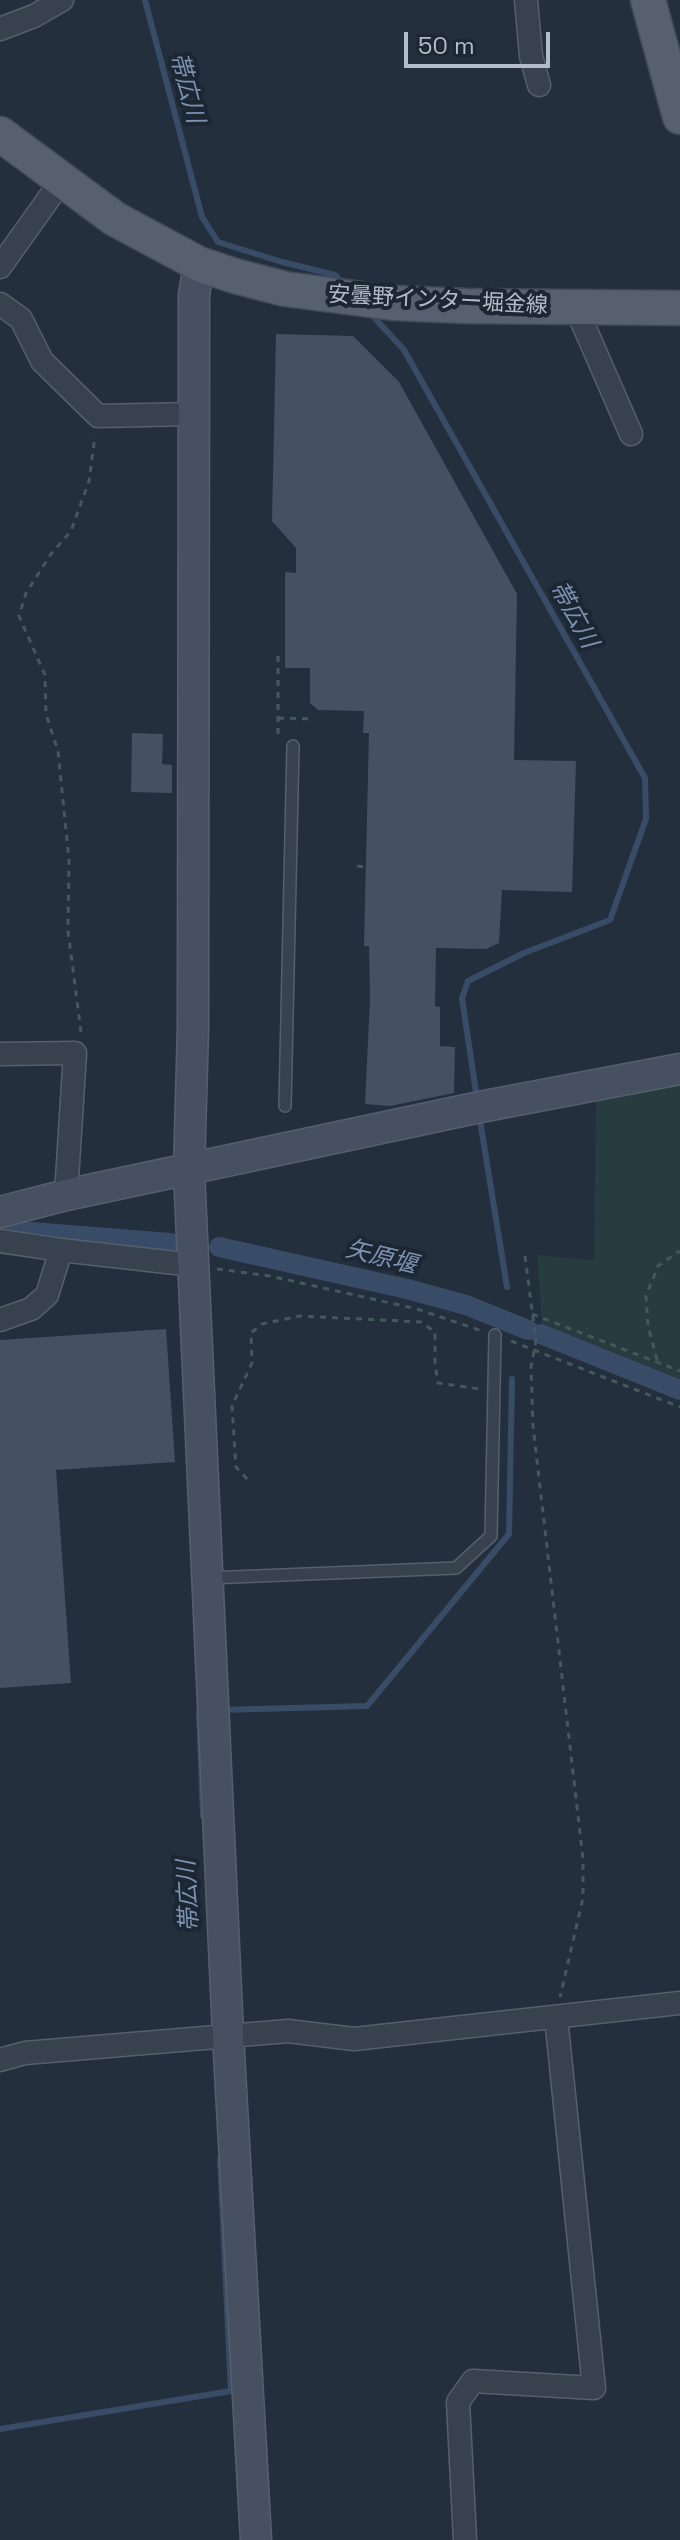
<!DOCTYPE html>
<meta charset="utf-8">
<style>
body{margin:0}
#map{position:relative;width:680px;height:2540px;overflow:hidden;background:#242f3e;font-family:"Space Grotesk",sans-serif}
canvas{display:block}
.scale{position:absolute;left:404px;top:32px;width:146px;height:36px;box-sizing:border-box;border:4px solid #b4bcc9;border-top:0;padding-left:10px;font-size:24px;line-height:28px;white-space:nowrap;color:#b4bcc9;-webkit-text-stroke:6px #1d2633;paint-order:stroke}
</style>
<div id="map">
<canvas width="680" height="2540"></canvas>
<div class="scale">50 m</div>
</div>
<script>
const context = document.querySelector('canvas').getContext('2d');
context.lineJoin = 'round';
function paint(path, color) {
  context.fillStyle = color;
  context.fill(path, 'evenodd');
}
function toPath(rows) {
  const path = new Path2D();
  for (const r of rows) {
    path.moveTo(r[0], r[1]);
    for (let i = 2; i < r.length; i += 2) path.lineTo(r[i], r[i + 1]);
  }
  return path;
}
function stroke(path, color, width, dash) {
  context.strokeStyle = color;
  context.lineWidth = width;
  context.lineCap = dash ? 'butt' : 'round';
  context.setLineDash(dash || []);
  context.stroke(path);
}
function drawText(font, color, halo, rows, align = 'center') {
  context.font = font + ' "Space Grotesk","Noto Sans JP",sans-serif';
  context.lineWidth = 8;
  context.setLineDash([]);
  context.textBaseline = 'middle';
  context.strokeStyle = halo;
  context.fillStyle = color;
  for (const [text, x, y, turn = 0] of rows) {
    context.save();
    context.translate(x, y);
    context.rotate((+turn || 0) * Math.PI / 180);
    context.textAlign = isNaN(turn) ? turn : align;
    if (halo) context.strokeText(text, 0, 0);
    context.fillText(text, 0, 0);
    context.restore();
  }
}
const green = toPath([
 [680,1079,680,1379,542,1323,537,1255,594,1260,596,1095]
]);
const stream = toPath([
 [145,0,202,217,218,242,282,262,335,275,344,284],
 [370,313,404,350,645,778,646,819,610,920,524,953,468,981,462,998,477,1099],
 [479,1114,507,1287],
 [221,1710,367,1706,509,1534,512,1379],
 [199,1712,203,1816],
 [0,2429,231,2391,220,2159]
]);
const canal = toPath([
 [6,1230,170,1243],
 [219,1247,407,1289,466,1305,528,1330],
 [541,1334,680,1390]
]);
const building = toPath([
 [276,334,353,336,399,382,517,594,514,760,576,761,572,892,502,890,499,943,486,949,436,948,435,1006,440,1007,440,1046,455,1047,454,1093,390,1106,365,1104,370,999,369,946,364,946,369,733,363,733,364,711,318,710,310,703,310,668,285,668,285,572,296,573,296,548,272,521],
 [132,733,163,734,162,764,172,765,172,793,131,792],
 [166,1329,175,1462,56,1470,71,1683,0,1688,0,1340]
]);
const path = toPath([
 [278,656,278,737],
 [278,718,313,719],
 [357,866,366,867],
 [81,1032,68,931,69,860,58,751,46,714,45,675,19,616,26,593,51,554,71,531,89,481,95,436],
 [525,1256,536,1341,531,1367,533,1426,583,1859,583,1898,560,1997],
 [217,1269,270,1276,417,1309,482,1331],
 [532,1314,680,1371],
 [511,1341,680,1407],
 [657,1360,648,1326,646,1296,658,1266,680,1251],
 [247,1479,236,1467,232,1406,252,1363,251,1333,262,1324,300,1316,421,1322,435,1332,435,1364,438,1383,480,1389]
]);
const lane = toPath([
 [285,1106,293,746],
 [208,1578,456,1568,491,1536,495,1335]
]);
const street = toPath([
 [526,0,531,56,539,85],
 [0,29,34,16,62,0],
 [0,267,62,180],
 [0,304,21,319,42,361,98,416,194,414],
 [576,308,631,434],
 [0,1054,75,1053,66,1195],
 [0,1241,61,1250],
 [0,1320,31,1309,47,1295,61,1250,193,1265],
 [0,2060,25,2053,288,2031,354,2039,680,2003],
 [465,2540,458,2402,473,2381,594,2388,556,2017]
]);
const secondary = toPath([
 [199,264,194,295,193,1028,189,1171,228,2035,256,2540],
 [0,1212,66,1195,480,1107,680,1069]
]);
const primary = toPath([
 [648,0,680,117],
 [0,134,115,219,199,264,235,276,285,289,393,303,466,306,680,308]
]);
const streetNames = [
 ["安曇野インター堀金線",438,301,3]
];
const waterNames = [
 ["帯広川",186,88,75],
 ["帯広川",573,615,61],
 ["矢原堰",381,1258,14],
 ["帯広川",189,1896,-93]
];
paint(green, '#263c3f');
stroke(stream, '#394c67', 6);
stroke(canal, '#394c67', 20);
paint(building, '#455162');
stroke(lane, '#565f6c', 14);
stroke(street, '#565f6c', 25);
stroke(secondary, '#565f6c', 33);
stroke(primary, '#414a57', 37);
stroke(path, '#44595c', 3, [6, 6]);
stroke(lane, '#38414e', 11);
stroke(street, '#38414e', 22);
stroke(secondary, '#465061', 30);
stroke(primary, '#56606e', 34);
drawText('22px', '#b4bcc9', '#1d2633', streetNames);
drawText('italic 24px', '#7c92b1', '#1d2633', waterNames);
</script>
